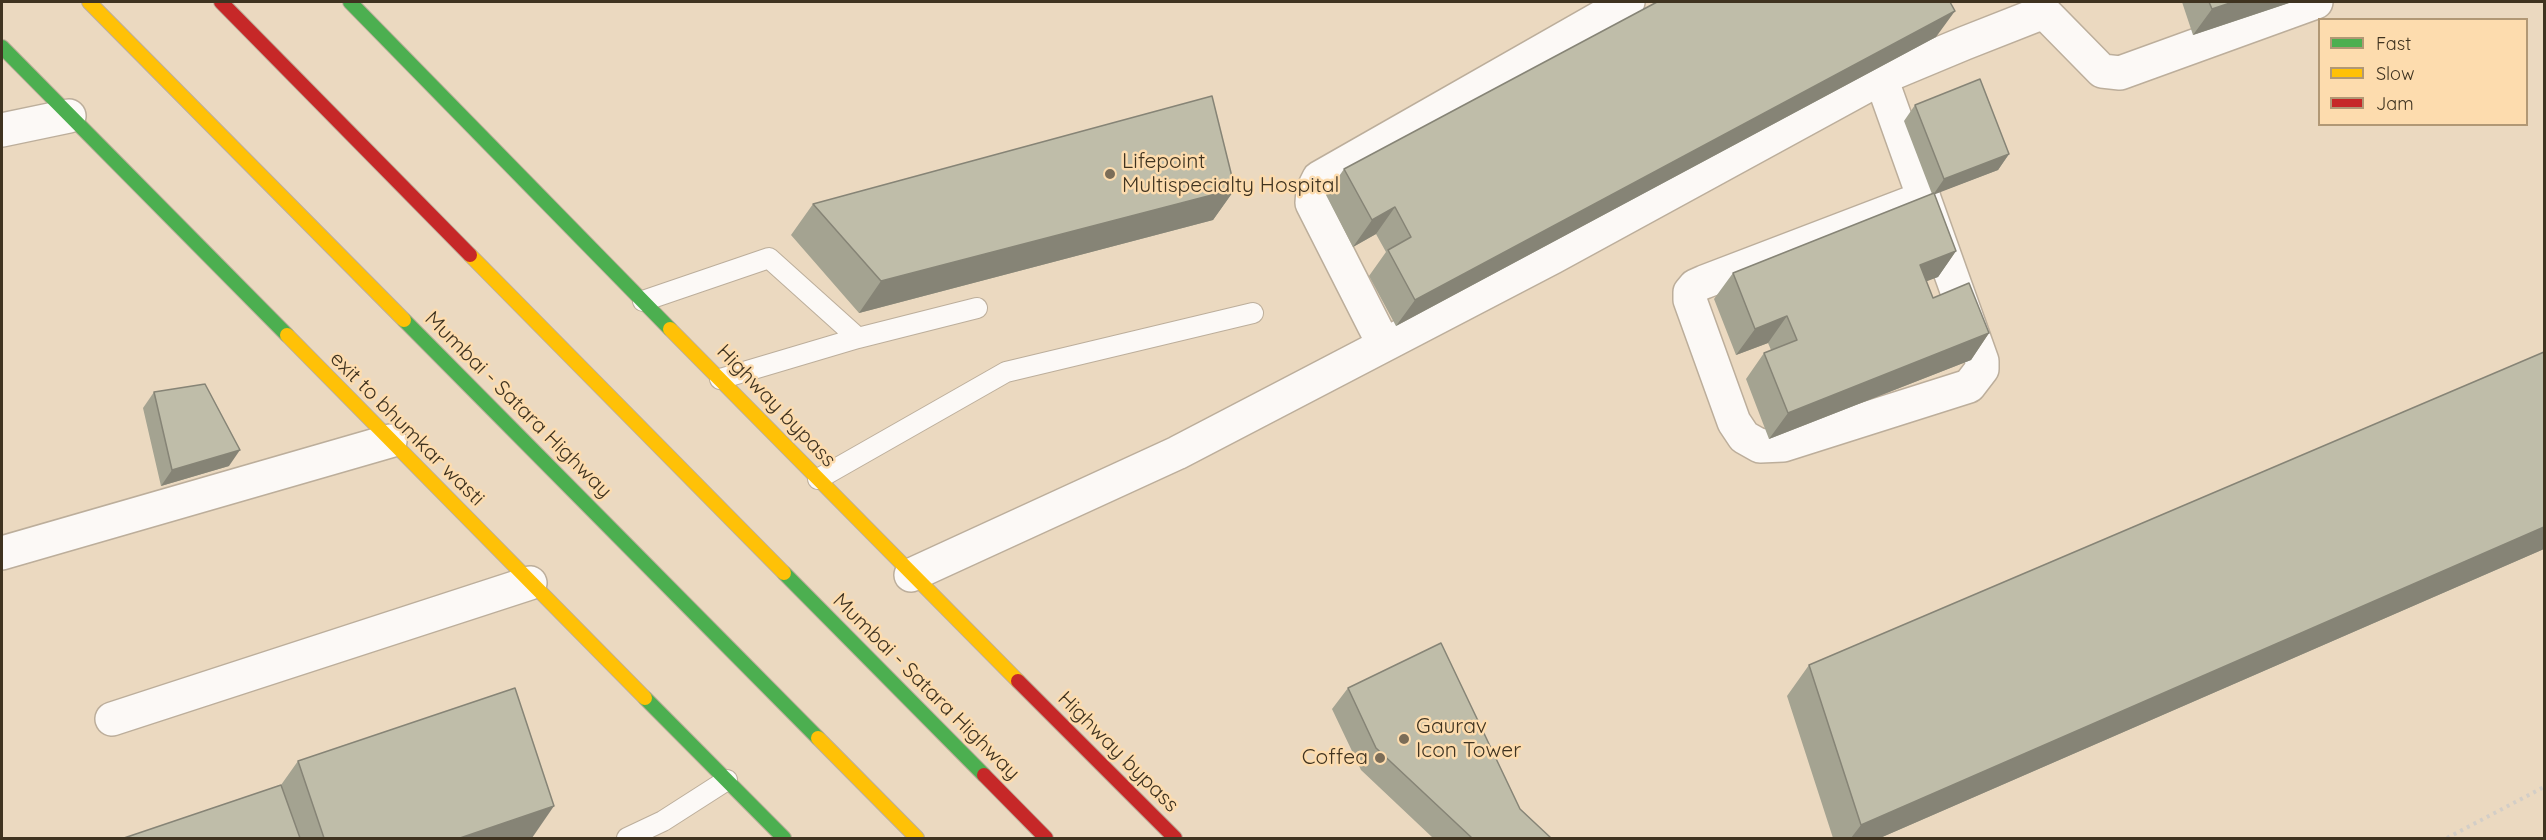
<!DOCTYPE html>
<style>
body{margin:0}
#map{position:relative;width:2546px;height:840px;overflow:hidden;background:#ebd9c0;font-family:Quicksand,sans-serif}
canvas{display:block}
.frame{position:absolute;inset:0;border:3px solid #3f3320;pointer-events:none}
.legend{position:absolute;left:2318px;top:18px;width:210px;height:108px;box-sizing:border-box;background:#fddcae;border:2px solid #b19875;margin:0;padding:8px 10px;list-style:none;font-size:18px;color:#3f3320}
.legend li{display:flex;align-items:center;gap:12px;height:30px}
.legend b{width:30px;border:2px solid #b19875}
</style>
<div id="map">
<canvas width="2546" height="840"></canvas>
<div class="frame"></div>
<ul class="legend">
<li><b style="height:8px;background:#4caf50"></b>Fast</li>
<li><b style="height:8px;background:#ffc107"></b>Slow</li>
<li><b style="height:8px;background:#c62828"></b>Jam</li>
</ul>
</div>
<script>
const context = document.querySelector('canvas').getContext('2d');
context.lineJoin = 'round';
function toPath(rows) {
  const path = new Path2D();
  for (const r of rows) {
    path.moveTo(r[0], r[1]);
    for (let i = 2; i < r.length; i += 2) path.lineTo(r[i], r[i + 1]);
  }
  return path;
}
function stroke(path, color, width, dash) {
  context.strokeStyle = color;
  context.lineWidth = width;
  context.lineCap = dash ? 'butt' : 'round';
  context.setLineDash(dash || []);
  context.stroke(path);
}
function paint(path, color) {
  context.fillStyle = color;
  context.fill(path, 'evenodd');
}
function drawText(font, color, halo, rows, align = 'center') {
  context.font = font + ' Quicksand,sans-serif';
  context.lineWidth = 5;
  context.setLineDash([]);
  context.textBaseline = 'middle';
  context.strokeStyle = halo;
  context.fillStyle = color;
  for (const [text, x, y, turn = 0] of rows) {
    context.save();
    context.translate(x, y);
    context.rotate((+turn || 0) * Math.PI / 180);
    context.textAlign = isNaN(turn) ? turn : align;
    if (halo) context.strokeText(text, 0, 0);
    context.fillText(text, 0, 0);
    context.restore();
  }
}
const path = toPath([
 [2447,838,2544,787]
]);
const lane = toPath([
 [643,301,769,258,858,338,977,308],
 [720,379,858,338],
 [818,479,1006,372,1253,313],
 [627,838,663,821,727,780]
]);
const street = toPath([
 [1881,78,1982,361,1982,369,1969,386,1783,445,1760,446,1744,437,1734,422,1690,300,1690,292,1695,286,1704,282,1924,198],
 [2,130,69,116],
 [1384,345,1312,203,1313,190,1319,178,1628,2],
 [2,553,390,441],
 [911,575,1177,453,1553,257,1881,78,1965,43,2044,12,2102,71,2120,73,2316,2],
 [112,719,530,583]
]);
const fast = toPath([
 [350,2,670,329],
 [2,47,287,335],
 [404,320,818,738],
 [784,573,984,775],
 [645,698,784,838]
]);
const slow = toPath([
 [89,2,404,320],
 [470,255,784,573],
 [670,329,1018,681],
 [287,335,645,698],
 [818,738,917,838]
]);
const jam = toPath([
 [221,2,470,255],
 [1018,681,1175,838],
 [984,775,1046,838]
]);
const wall = toPath([
 [2182,2,2292,2,2193,35],
 [1936,37,1396,326,1369,276,1386,252,1376,234,1353,247,1326,195,1344,169],
 [1915,105,2009,154,1998,170,1934,194,1956,251,1938,277,1926,281,1933,298,1989,333,1971,360,1769,439,1746,379,1764,353,1771,350,1768,343,1736,355,1714,299,1733,273,1932,194,1904,121],
 [1235,189,1213,220,859,313,791,235,813,204],
 [154,392,229,466,161,486,143,408],
 [2544,549,1880,838,1833,838,1787,696,1809,665],
 [1348,688,1520,809,1551,838,1433,838,1361,770,1332,709],
 [298,761,532,838,124,838,281,785]
]);
const shadedWall = toPath([
 [2233,2,2292,2,2193,35,2212,9],
 [1955,11,1936,37,1396,326,1415,300],
 [2009,154,1998,170,1933,195,1944,179],
 [1235,189,1213,220,859,313,881,281],
 [1395,207,1376,234,1353,247,1372,220],
 [1956,251,1938,277,1901,291,1920,265],
 [1787,316,1768,343,1736,355,1755,329],
 [1989,333,1971,360,1769,439,1788,413],
 [240,450,229,466,161,486,172,470],
 [2544,527,2544,549,1880,838,1851,838,1861,825],
 [554,806,532,838,460,838]
]);
const building = toPath([
 [1657,2,1950,2,1955,11,1415,300,1388,250,1411,237,1395,207,1372,220,1344,169,1657,2],
 [2209,2,2233,2,2212,9,2209,2],
 [1980,79,2009,154,1944,179,1915,105,1980,79],
 [1212,96,1235,189,881,281,813,204,1212,96],
 [1934,193,1956,251,1920,265,1933,298,1969,283,1989,333,1788,413,1764,353,1797,340,1787,316,1755,329,1733,273,1934,193],
 [2544,352,2544,527,1861,825,1809,665,2544,352],
 [205,384,240,450,172,470,154,392,205,384],
 [1441,643,1520,809,1551,838,1472,838,1376,748,1348,688,1441,643],
 [515,688,554,806,460,838,324,838,298,761,515,688],
 [281,785,300,838,124,838,281,785]
]);
const markers = [
 [1110,174,6,"#7b6d58"],
 [1404,739,6,"#7b6d58"],
 [1380,758,6,"#7b6d58"]
];
const poiNames = [
 ["Lifepoint",1122,162],
 ["Multispecialty Hospital",1122,186],
 ["Gaurav",1416,727],
 ["Icon Tower",1416,751],
 ["Coffea",1368,758,"right"]
];
const streetNames = [
 ["Mumbai - Satara Highway",518,405,45],
 ["Highway bypass",776,406,46],
 ["exit to bhumkar wasti",407,429,45],
 ["Mumbai - Satara Highway",926,687,45],
 ["Highway bypass",1118,752,45]
];
stroke(lane, '#bcae9b', 22);
stroke(street, '#bcae9b', 36);
stroke(fast, '#bcae9b', 16);
stroke(slow, '#bcae9b', 16);
stroke(jam, '#bcae9b', 16);
stroke(path, '#d3cec7', 4, [3, 4.5]);
stroke(lane, '#fcf9f6', 20);
stroke(street, '#fcf9f6', 33);
stroke(fast, '#4caf50', 14);
stroke(slow, '#ffc107', 14);
stroke(jam, '#c62828', 14);
paint(wall, '#a4a391');
paint(shadedWall, '#868476');
paint(building, '#bfbda9');
stroke(building, '#868476', 1.5);
for (const [x, y, r, color] of markers) {
  const dot = new Path2D();
  dot.arc(x, y, r, 0, 2 * Math.PI);
  context.fillStyle = color;
  context.fill(dot);
  stroke(dot, '#fddcae', 2);
}
drawText('21px', '#3f3320', '#fddcae', poiNames, 'left');
drawText('21px', '#3f3320', '#fddcae', streetNames);
</script>
